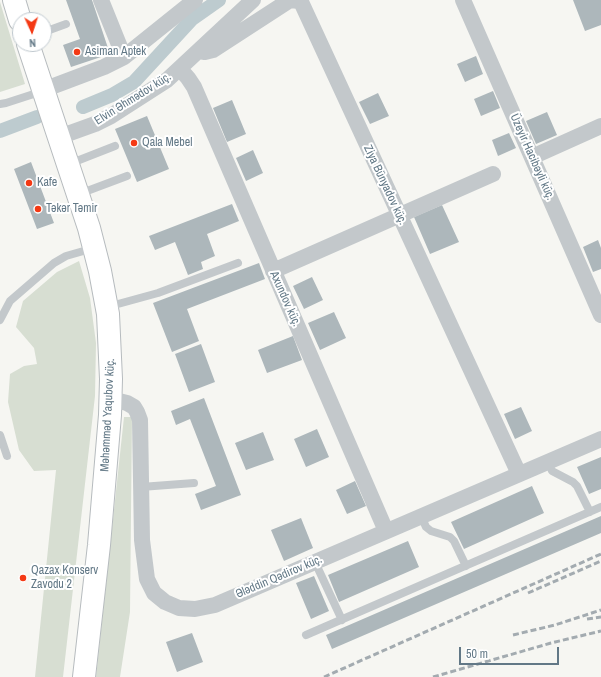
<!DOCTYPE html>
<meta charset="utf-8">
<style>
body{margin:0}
#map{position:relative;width:601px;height:677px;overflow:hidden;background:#f6f6f2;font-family:"Archivo Narrow",sans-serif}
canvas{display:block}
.north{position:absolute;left:12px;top:12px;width:40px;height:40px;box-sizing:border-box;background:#fff;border:1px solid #c0c9cf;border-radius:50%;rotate:177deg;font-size:11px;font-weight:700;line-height:16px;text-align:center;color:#627886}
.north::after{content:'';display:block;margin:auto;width:14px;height:18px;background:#f43914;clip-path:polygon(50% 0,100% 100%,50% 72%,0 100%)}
.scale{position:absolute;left:459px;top:647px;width:100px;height:18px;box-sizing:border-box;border:2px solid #627886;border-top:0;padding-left:5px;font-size:12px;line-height:14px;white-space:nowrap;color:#627886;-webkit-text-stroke:3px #fff;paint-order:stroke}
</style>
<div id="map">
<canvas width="601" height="677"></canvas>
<div class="north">N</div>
<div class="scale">50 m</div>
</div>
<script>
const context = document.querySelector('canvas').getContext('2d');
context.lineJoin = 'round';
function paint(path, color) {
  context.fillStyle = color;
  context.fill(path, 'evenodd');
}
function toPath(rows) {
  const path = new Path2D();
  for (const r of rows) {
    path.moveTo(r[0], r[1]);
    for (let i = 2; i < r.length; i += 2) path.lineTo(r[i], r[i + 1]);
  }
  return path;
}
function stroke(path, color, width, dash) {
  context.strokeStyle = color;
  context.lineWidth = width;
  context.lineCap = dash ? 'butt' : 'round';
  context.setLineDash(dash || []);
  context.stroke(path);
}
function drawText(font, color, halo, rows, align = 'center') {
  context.font = font + ' "Archivo Narrow",sans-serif';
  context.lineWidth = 4;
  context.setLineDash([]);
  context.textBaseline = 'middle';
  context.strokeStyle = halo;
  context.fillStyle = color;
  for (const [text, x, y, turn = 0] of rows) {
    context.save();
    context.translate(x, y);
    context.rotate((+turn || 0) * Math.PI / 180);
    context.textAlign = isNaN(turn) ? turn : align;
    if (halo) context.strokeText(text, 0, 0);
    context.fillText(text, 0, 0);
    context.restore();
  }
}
const green = toPath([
 [0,2,25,84,0,92],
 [79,261,90,298,96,343,95,396,63,677,35,677,56,470,34,471,19,450,8,402,10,374,24,366,37,364,34,348,16,327,23,301,57,272],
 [124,417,132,417,130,612,120,677,96,677]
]);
const canal = toPath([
 [83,107,112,95,134,82,192,19,219,0],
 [0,131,37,117]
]);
const building = toPath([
 [66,0,92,0,110,54,71,67,63,45,80,39],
 [573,0,601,0,601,25,585,31],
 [476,56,483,74,465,82,457,64],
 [493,91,500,108,481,116,474,99],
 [378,93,389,116,370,124,359,102],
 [232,100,246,134,227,142,213,108],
 [547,112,557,135,536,144,526,121],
 [147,116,169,169,137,182,115,129],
 [509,133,516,148,498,156,492,140],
 [253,150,263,173,246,181,236,158],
 [31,162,54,223,37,229,14,169],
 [232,204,239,221,207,234,215,256,201,262,203,269,188,275,175,242,155,250,149,236],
 [442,205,459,242,430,254,414,217],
 [598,240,601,248,601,269,593,272,583,247],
 [259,263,265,279,187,309,199,341,172,352,153,303],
 [312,277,323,300,304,309,293,286],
 [334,312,346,338,320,350,308,323],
 [293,336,302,360,267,373,258,350],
 [201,344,215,382,189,392,175,354],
 [204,398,241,495,201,510,195,494,216,486,190,419,176,425,171,411],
 [521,407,532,431,515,439,504,414],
 [317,429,329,457,306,467,294,439],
 [263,432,274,460,246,470,235,443],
 [601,457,601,489,589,494,577,467],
 [355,481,366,506,347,514,336,490],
 [532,486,544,513,464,549,451,522],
 [601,516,601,533,332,649,326,635],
 [301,518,313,548,284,561,271,530],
 [408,541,419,567,339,602,328,575],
 [314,576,329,611,311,619,296,583],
 [192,633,203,662,177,672,166,642]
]);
const service = toPath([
 [44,32,66,24],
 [0,104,6,103,43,91],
 [69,164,115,146],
 [79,194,127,176],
 [107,307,158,293,238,263],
 [0,320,10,301,54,263,66,256,94,248],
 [0,435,7,456],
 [548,462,552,471,573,482,577,486,590,512],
 [141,487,194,483],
 [421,516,426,527,431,531,450,537,454,541,466,566],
 [315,562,342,620],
 [306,635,601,507]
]);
const minor = toPath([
 [101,0,124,57],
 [463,0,601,315],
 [199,51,205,52,213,50,290,0,299,1,302,4,519,474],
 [180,69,188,78,194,87,386,531],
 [43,90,104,67,124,57,195,0],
 [59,137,95,124,111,116,167,80,253,0],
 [532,157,601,126],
 [273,271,493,174],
 [111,399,127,403,134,407,137,412,140,420,142,540,147,579,154,593,165,602,179,608,195,609,215,605,601,439]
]);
const primary = toPath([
 [14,0,20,20],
 [28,44,89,228,100,271,108,314,111,379,110,415,99,545,84,677]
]);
const rail = toPath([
 [528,593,601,561],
 [587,619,601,617],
 [513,635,555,625,601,610],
 [324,677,601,554],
 [433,677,551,643,601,631]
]);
const markers = [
 [77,52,4,"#f43914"],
 [134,143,4,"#f43914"],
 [29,183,4,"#f43914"],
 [38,209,4,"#f43914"],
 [23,578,4,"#f43914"]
];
const poiNames = [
 ["Asiman Aptek",85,52],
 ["Qala Mebel",142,143],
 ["Kafe",37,183],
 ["Təkər Təmir",46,209],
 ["Qazax Konserv",31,571],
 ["Zavodu 2",31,585]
];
const streetNames = [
 ["Elvin Əhmədov küç.",133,99,-32],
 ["Üzeyir Hacibəyli küç.",532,157,66],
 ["Ziya Bünyadov küç.",385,185,65],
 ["Axundov küç.",285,299,66],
 ["Məhəmməd Yaqubov küç.",108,415,-87],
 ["Ələddin Qədirov küç.",279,577,-23]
];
paint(green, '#d7ded2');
stroke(canal, '#bdcbcf', 14);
paint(building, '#adb7bb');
stroke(primary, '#b6bbbe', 24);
stroke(service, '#c3c8cb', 8);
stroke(minor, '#c3c8cb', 16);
stroke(primary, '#fff', 22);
stroke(rail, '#a3abb0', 3, [6, 3]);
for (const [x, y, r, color] of markers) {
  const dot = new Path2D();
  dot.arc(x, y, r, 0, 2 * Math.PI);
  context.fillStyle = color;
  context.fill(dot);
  stroke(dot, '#fff', 1.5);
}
drawText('12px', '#627886', '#fff', poiNames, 'left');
drawText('12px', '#627886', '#fff', streetNames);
</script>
